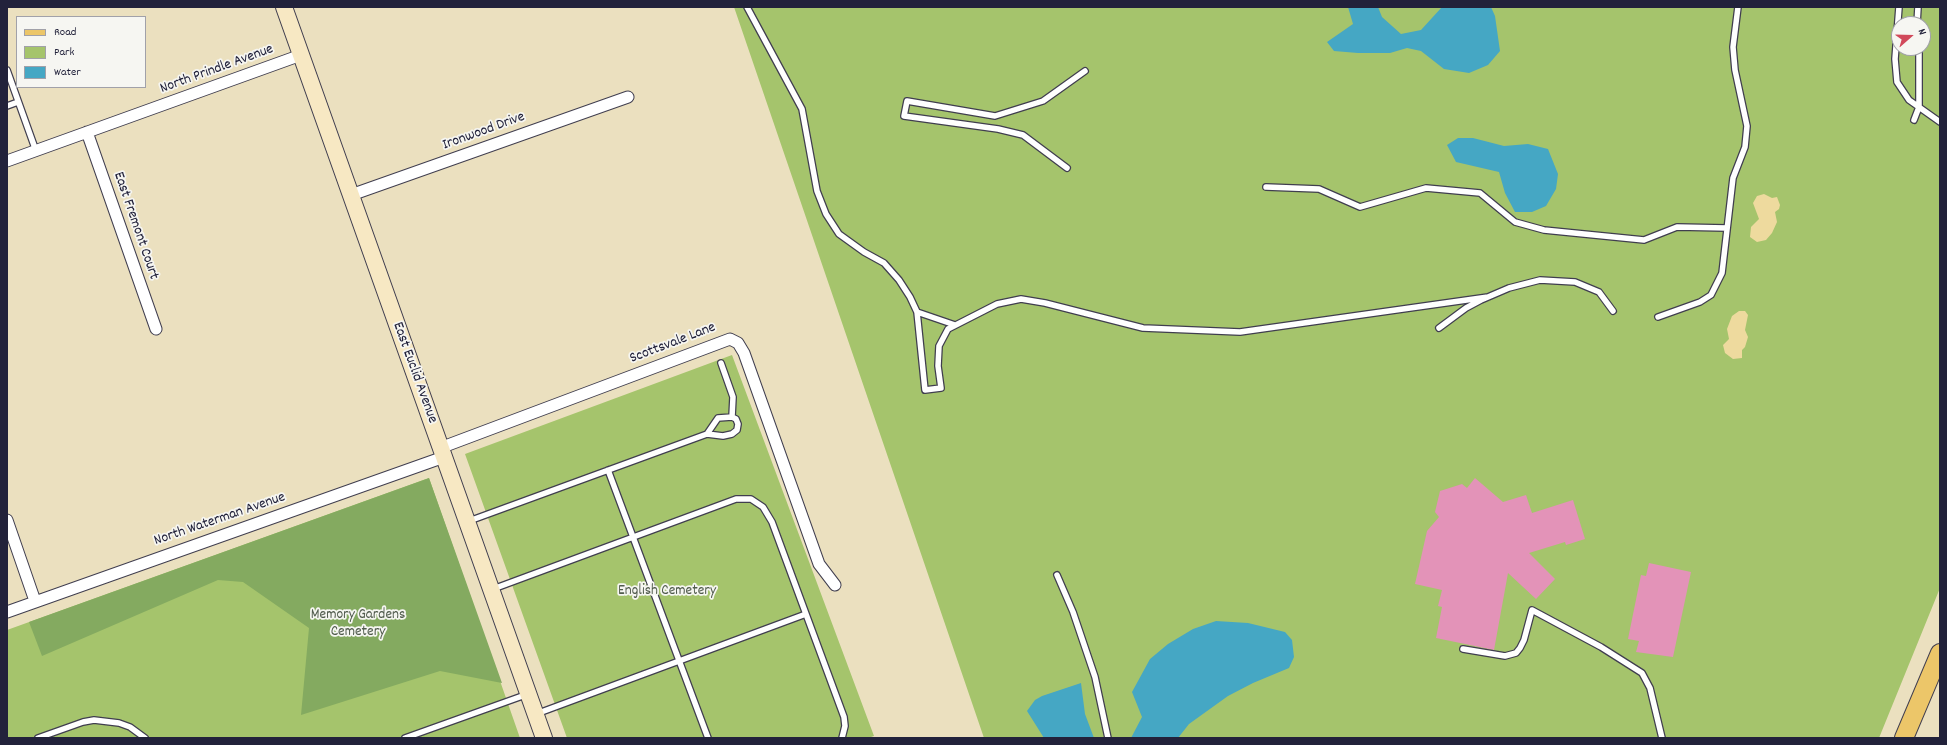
<!DOCTYPE html>
<style>
body{margin:0}
#map{position:relative;width:1947px;height:745px;overflow:hidden;background:#ebe0bf;font-family:Dekko,sans-serif}
canvas{display:block}
.frame{position:absolute;inset:0;border:8px solid #22223b;pointer-events:none}
.legend{position:absolute;left:16px;top:16px;width:130px;height:72px;box-sizing:border-box;background:#f6f6f2;border:1px solid #a1a1a9;margin:0;padding:5px 7px;list-style:none;font-size:12px;color:#22223b}
.legend li{display:flex;align-items:center;gap:8px;height:20px}
.legend b{width:20px;border:1px solid #a1a1a9}
.north{position:absolute;left:1891px;top:16px;width:40px;height:40px;box-sizing:border-box;background:#f6f6f2;border:1px solid #a1a1a9;border-radius:50%;rotate:70deg;font-size:11px;font-weight:700;line-height:16px;text-align:center;color:#22223b}
.north::after{content:'';display:block;margin:auto;width:14px;height:18px;background:#d1495b;clip-path:polygon(50% 0,100% 100%,50% 72%,0 100%)}
</style>
<div id="map">
<canvas width="1947" height="745"></canvas>
<div class="frame"></div>
<ul class="legend">
<li><b style="height:5px;background:#ecc669"></b>Road</li>
<li><b style="height:11px;background:#a5c46c"></b>Park</li>
<li><b style="height:11px;background:#45a7c4"></b>Water</li>
</ul>
<div class="north">N</div>
</div>
<script>
const context = document.querySelector('canvas').getContext('2d');
context.lineJoin = 'round';
function paint(path, color) {
  context.fillStyle = color;
  context.fill(path, 'evenodd');
}
function toPath(rows) {
  const path = new Path2D();
  for (const r of rows) {
    path.moveTo(r[0], r[1]);
    for (let i = 2; i < r.length; i += 2) path.lineTo(r[i], r[i + 1]);
  }
  return path;
}
function stroke(path, color, width, dash) {
  context.strokeStyle = color;
  context.lineWidth = width;
  context.lineCap = dash ? 'butt' : 'round';
  context.setLineDash(dash || []);
  context.stroke(path);
}
function drawText(font, color, halo, rows, align = 'center') {
  context.font = font + ' Dekko,sans-serif';
  context.lineWidth = 3.5;
  context.setLineDash([]);
  context.textBaseline = 'middle';
  context.strokeStyle = halo;
  context.fillStyle = color;
  for (const [text, x, y, turn = 0] of rows) {
    context.save();
    context.translate(x, y);
    context.rotate((+turn || 0) * Math.PI / 180);
    context.textAlign = isNaN(turn) ? turn : align;
    if (halo) context.strokeText(text, 0, 0);
    context.fillText(text, 0, 0);
    context.restore();
  }
}
const green = toPath([
 [734,7,1940,7,1940,588,1879,738,984,738],
 [1899,24,1923,24,1923,48,1899,48],
 [732,355,874,736,868,738,567,738,465,454],
 [429,478,520,738,7,738,7,630]
]);
const forest = toPath([
 [429,478,502,683,440,671,301,715,309,628,243,582,218,580,42,656,29,622]
]);
const sand = toPath([
 [1764,194,1772,198,1777,197,1780,205,1779,209,1775,212,1777,222,1772,233,1766,240,1757,242,1750,237,1751,227,1759,219,1753,203,1757,196],
 [1739,311,1745,311,1748,315,1745,330,1748,337,1745,347,1742,350,1742,358,1733,359,1725,353,1723,345,1729,339,1727,329,1732,316]
]);
const water = toPath([
 [1348,7,1378,7,1382,17,1401,34,1421,30,1442,7,1491,7,1495,16,1500,51,1488,65,1469,73,1444,69,1421,51,1407,48,1390,53,1358,53,1334,51,1327,42,1353,24],
 [1458,138,1473,138,1504,146,1528,144,1548,149,1558,174,1556,189,1546,206,1532,212,1515,212,1505,193,1499,172,1456,162,1447,145],
 [1216,621,1248,623,1285,632,1292,640,1294,657,1289,668,1253,683,1228,696,1189,724,1178,738,1131,738,1142,717,1132,692,1150,659,1168,644,1193,629],
 [1081,683,1085,714,1094,738,1044,738,1027,711,1035,700,1042,696]
]);
const building = toPath([
 [1475,478,1503,502,1526,495,1532,513,1573,500,1585,539,1566,545,1565,542,1529,553,1555,579,1536,599,1508,573,1494,650,1436,638,1442,607,1438,606,1442,590,1415,584,1427,531,1439,517,1435,512,1440,491,1462,484,1467,488],
 [1649,563,1691,572,1673,657,1636,652,1639,641,1628,639,1641,575,1646,576]
]);
const service = toPath([
 [747,7,802,109,817,191,826,214,839,234,864,252,884,263,899,280,910,297,917,312,925,390,941,388,938,366,939,346,948,329,997,304,1021,299,1045,303,1143,328,1240,332,1488,297],
 [1899,7,1895,59,1897,82,1909,100,1940,122],
 [1917,24,1918,7],
 [7,70,36,151],
 [7,106,18,102],
 [1914,120,1919,107,1919,48],
 [1067,168,1023,135,998,129,904,116,907,101,995,116,1043,101,1085,71],
 [1266,187,1319,189,1360,207,1426,188,1480,193,1515,222,1544,230,1644,240,1677,227,1727,228],
 [917,312,955,325],
 [1658,317,1700,302,1711,295,1722,273,1733,178,1745,147,1747,126,1735,70,1733,47,1738,7],
 [1439,328,1466,308,1481,300,1509,288,1540,280,1575,282,1599,292,1613,311],
 [721,363,733,397,732,417],
 [608,470,708,738],
 [469,521,707,434,723,436,732,434,737,430,738,424,736,419,732,417,718,418,707,434],
 [1057,575,1073,612,1095,677,1108,738],
 [493,589,736,499,751,499,763,507,772,522,844,717,845,726,842,738],
 [1463,649,1505,656,1516,653,1520,648,1524,640,1532,610,1601,647,1642,673,1650,688,1662,738],
 [536,714,806,614],
 [38,738,83,722,94,720,119,723,130,727,145,738],
 [405,738,528,694]
]);
const minor = toPath([
 [87,132,156,329],
 [7,161,301,55],
 [351,195,628,97],
 [440,448,730,339,738,343,744,353,819,564,835,585],
 [7,520,35,601],
 [7,612,444,457]
]);
const secondary = toPath([
 [284,7,544,738]
]);
const primary = toPath([
 [1904,738,1940,653]
]);
const streetNames = [
 ["North Prindle Avenue",217,70,-20],
 ["Ironwood Drive",484,132,-20],
 ["East Fremont Court",135,226,71],
 ["Scottsvale Lane",673,344,-21],
 ["East Euclid Avenue",414,373,70],
 ["North Waterman Avenue",220,520,-19]
];
const parkNames = [
 ["English Cemetery",667,592],
 ["Memory Gardens",358,616],
 ["Cemetery",358,633]
];
paint(green, '#a5c46c');
paint(forest, '#84aa60');
paint(sand, '#eeda9e');
paint(water, '#45a7c4');
paint(building, '#e393b8');
stroke(service, '#403e4f', 8);
stroke(minor, '#403e4f', 13);
stroke(secondary, '#403e4f', 18);
stroke(primary, '#403e4f', 20);
stroke(service, '#fff', 5.5);
stroke(minor, '#fff', 11);
stroke(secondary, '#f7e8c3', 16);
stroke(primary, '#ecc669', 18);
drawText('15px', '#22223b', '#f6f6f2', streetNames);
drawText('15px', '#505b4c', '#f6f6f2', parkNames);
</script>
